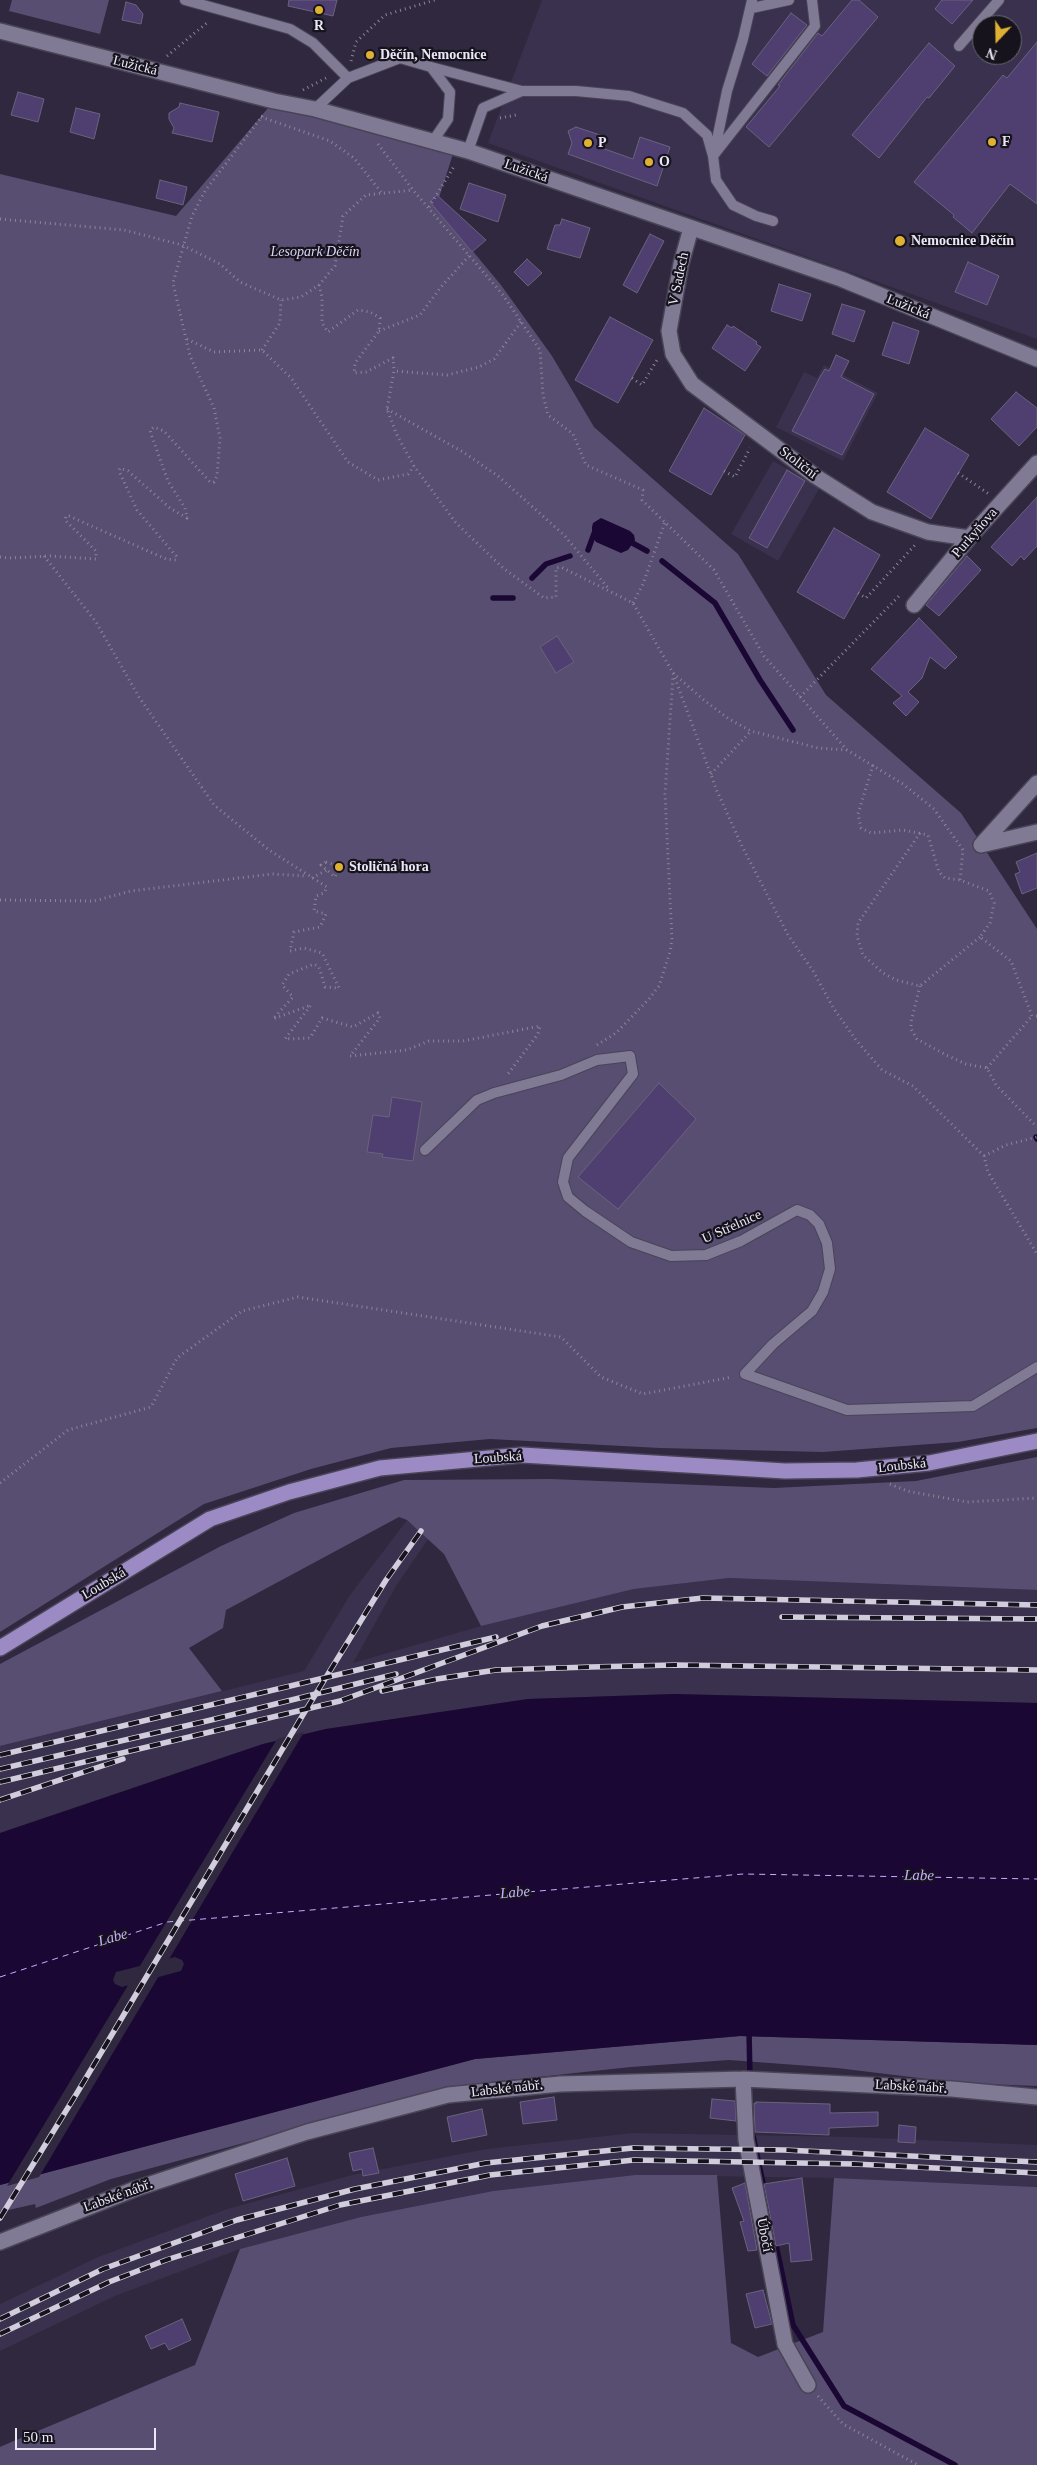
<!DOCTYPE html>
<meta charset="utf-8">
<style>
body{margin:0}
#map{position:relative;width:1037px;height:2465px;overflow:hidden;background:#2f283e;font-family:"Times New Roman",serif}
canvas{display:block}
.north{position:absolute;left:972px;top:15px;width:50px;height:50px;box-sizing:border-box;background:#16131d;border:1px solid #6b6874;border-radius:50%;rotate:201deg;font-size:14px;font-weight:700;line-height:20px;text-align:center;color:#ebe7f6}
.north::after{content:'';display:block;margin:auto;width:18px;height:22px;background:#deb133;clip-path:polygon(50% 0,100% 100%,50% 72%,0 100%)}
.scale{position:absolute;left:15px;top:2428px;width:141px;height:22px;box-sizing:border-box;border:2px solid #ebe7f6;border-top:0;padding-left:6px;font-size:15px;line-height:18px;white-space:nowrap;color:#ebe7f6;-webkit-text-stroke:4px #16131d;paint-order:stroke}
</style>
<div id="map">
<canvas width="1037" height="2465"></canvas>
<div class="north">N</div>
<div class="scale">50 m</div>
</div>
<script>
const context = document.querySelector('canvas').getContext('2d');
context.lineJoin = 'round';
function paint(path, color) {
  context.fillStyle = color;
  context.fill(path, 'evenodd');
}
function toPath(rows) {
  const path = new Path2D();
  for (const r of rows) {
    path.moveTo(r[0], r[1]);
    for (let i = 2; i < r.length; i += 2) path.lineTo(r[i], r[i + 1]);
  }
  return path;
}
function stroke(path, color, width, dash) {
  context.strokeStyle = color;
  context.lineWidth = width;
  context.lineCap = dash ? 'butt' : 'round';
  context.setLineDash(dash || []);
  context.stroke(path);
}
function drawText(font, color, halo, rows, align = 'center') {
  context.font = font + ' "Times New Roman",serif';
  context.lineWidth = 4.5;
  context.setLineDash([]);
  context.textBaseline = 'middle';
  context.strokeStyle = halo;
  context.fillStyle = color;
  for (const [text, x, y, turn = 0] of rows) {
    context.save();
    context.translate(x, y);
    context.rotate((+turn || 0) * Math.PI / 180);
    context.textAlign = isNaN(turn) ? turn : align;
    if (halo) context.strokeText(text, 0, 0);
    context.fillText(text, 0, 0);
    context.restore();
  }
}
const built = toPath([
 [542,0,1037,0,1037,339,488,143],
 [982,25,1012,25,1012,55,982,55],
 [824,365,878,393,843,461,776,427,804,372,817,378],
 [773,461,820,487,778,561,731,534],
 [407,1520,429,1538,396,1586,353,1663,481,1626,634,1589,729,1578,1037,1590,1037,1703,674,1694,528,1699,326,1729,263,1744,0,1833,0,1746,304,1671,350,1595],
 [633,2133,855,2137,1037,2145,1037,2187,834,2178,635,2175,493,2191,361,2217,240,2249,115,2296,0,2351,0,2304,98,2257,227,2209,352,2175,486,2149]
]);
const green = toPath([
 [12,0,109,0,100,34,9,11],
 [274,101,453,154,436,207,501,285,552,356,594,427,738,554,826,695,961,813,1037,929,1037,1428,958,1442,823,1452,660,1448,490,1439,391,1448,311,1469,204,1504,0,1632,0,174,176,216],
 [1037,1457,1037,1590,729,1578,634,1589,481,1626,444,1554,407,1520,399,1517,226,1610,223,1628,189,1648,222,1691,0,1746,0,1664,221,1546,294,1513,404,1480,551,1479,774,1488,916,1481],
 [740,2036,1037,2045,1037,2086,960,2083,837,2068,729,2060,631,2067,454,2086,111,2179,36,2208,35,2204,0,2212,0,2185,475,2059],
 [635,2175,717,2175,731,2343,758,2357,823,2332,834,2178,1037,2187,1037,2465,0,2465,0,2447,2,2446,195,2365,240,2249,361,2217,493,2191]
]);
const water = toPath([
 [601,518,630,531,634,535,635,540,628,550,621,553,596,542,592,536,592,527,593,523],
 [674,1694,1037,1703,1037,2045,740,2036,475,2059,0,2185,0,1833,263,1744,326,1729,528,1699],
 [175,1957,182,1960,184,1964,181,1971,177,1972,122,1987,115,1984,113,1980,116,1972,120,1971]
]);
const pier = toPath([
 [304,1732,168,1961,138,1969,277,1739],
 [160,1974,39,2177,7,2186,130,1982]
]);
const stream = toPath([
 [627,540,647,551],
 [588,550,595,531],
 [662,561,715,603,760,680,793,730],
 [532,578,546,564,570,556],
 [493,598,513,598],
 [1036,1137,1037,1139],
 [749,2031,750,2079],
 [753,2136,793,2325,844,2406,955,2465]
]);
const ferry = toPath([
 [0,1977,167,1922,743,1874,1037,1879]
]);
const building = toPath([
 [289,0,337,0,333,16,288,6,289,0],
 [852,0,859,0,878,17,769,147,746,127,780,86,778,85,818,33,822,36,852,0],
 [942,0,973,0,952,24,935,9,942,0],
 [126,2,136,5,143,14,141,24,122,20,126,2],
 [791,13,807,25,767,76,752,64,791,13],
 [1037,42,1037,204,1010,184,972,233,953,217,954,215,914,182,1003,75,1007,78,1037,42],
 [929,43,955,66,929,98,927,97,879,158,852,135,929,43],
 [18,92,44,99,38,122,11,115,18,92],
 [180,103,219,112,212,142,172,133,174,128,169,119,169,113,179,107,180,103],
 [76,108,100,114,94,139,70,132,76,108],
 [576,127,606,137,602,148,633,159,640,137,670,147,657,186,568,154,572,143,568,131,576,127],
 [160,180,187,187,183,205,156,198,160,180],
 [469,183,506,195,498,222,460,209,469,183],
 [437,195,486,240,472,252,430,202,437,195],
 [562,219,590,228,580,258,547,249,555,225,560,225,562,219],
 [650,234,664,241,637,293,623,285,650,234],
 [527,259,542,273,528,286,514,272,527,259],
 [968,262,999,276,987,305,955,292,968,262],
 [779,284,811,294,802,321,771,311,779,284],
 [842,304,865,311,854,342,832,334,842,304],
 [610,317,653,340,618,403,575,380,610,317],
 [893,322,919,331,909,364,882,355,893,322],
 [727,325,732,328,733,326,757,342,756,344,761,347,745,371,712,348,727,325],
 [836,355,849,361,841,377,874,394,842,455,792,431,820,377,825,369,829,371,836,355],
 [1016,392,1037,408,1037,427,1019,446,991,419,1016,392],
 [704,408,745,435,711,495,669,471,704,408],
 [925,428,969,455,931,519,887,492,925,428],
 [787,470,805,481,767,548,749,538,787,470],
 [1037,497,1037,546,1024,560,1021,556,1012,566,991,547,1037,497],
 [834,528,880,555,844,619,797,592,834,528],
 [967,556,981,570,939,616,926,605,967,556],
 [919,618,957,657,945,669,930,657,922,678,908,692,919,702,906,716,893,703,902,696,871,669,919,618],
 [557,636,574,662,556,673,540,647,557,636],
 [1037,853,1037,888,1022,894,1015,874,1020,872,1016,862,1037,853],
 [659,1083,696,1119,618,1209,578,1177,659,1083],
 [392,1097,422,1102,413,1161,382,1157,383,1154,367,1152,373,1115,389,1117,392,1097],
 [554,2097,557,2120,523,2124,520,2102,554,2097],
 [712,2099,735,2101,736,2121,710,2118,712,2099],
 [756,2102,830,2104,830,2113,878,2112,878,2126,829,2128,829,2135,755,2132,754,2103,756,2104,756,2102],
 [482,2109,487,2135,452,2142,447,2117,482,2109],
 [899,2125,916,2127,915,2143,898,2142,899,2125],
 [373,2148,379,2173,363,2176,362,2169,353,2171,349,2153,373,2148],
 [287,2158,295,2186,243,2201,235,2174,287,2158],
 [802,2178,812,2260,791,2262,789,2243,776,2246,764,2184,802,2178],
 [745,2183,757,2250,748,2251,740,2222,744,2221,732,2188,745,2183],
 [763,2290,772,2324,755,2328,746,2294,763,2290],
 [182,2319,191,2340,169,2350,165,2343,151,2349,145,2336,182,2319]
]);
const path = toPath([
 [315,27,321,24,323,17],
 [167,56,208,22],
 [351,61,356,42,385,15,435,0],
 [303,90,326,78],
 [261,117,330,141,354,158,381,192],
 [500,118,516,115],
 [378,144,413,190,503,295,540,350,543,395,548,415,573,434,586,465,643,490,642,500,714,570,764,656,847,750,903,784,934,809,963,850,960,880,989,891,994,903,990,923,980,937,1011,961,1032,1016,1037,1016],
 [429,207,455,165],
 [0,219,124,230,182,245,220,264,240,282,281,300,301,297,319,285,335,266,343,216,366,195,413,190],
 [319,285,322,297,322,323,328,332,358,310,370,312,380,318,379,331,355,363,354,373,366,372,393,358,394,371],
 [521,322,494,359,479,367,447,375,394,371,387,409,396,433,414,466,456,523,503,568,544,598,556,597,556,568,561,567,633,603,673,673,717,791,742,846,788,935,813,971,834,1009,856,1040,882,1070,913,1086,984,1156,988,1172,1037,1254],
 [379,331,420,315,441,287,469,256],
 [187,339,214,352,262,350,291,378,348,462,378,480,408,474,414,466],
 [262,350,280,323,281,300],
 [632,378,642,385,657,360],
 [387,409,463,452,498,476,564,535,608,588],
 [724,471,735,477,750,448],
 [958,473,989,494],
 [44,556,96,622,139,697,214,805,269,850,327,887,324,893,316,896,314,911,326,914,320,927,294,932,290,951,304,948,322,953,339,988,325,987,319,967,314,964,289,974,282,985,293,997,273,1019,311,1005,285,1039,310,1038,322,1018,353,1027,378,1013,380,1018,350,1056,407,1050,429,1041,463,1041,540,1026,538,1034,508,1074],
 [0,557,8,558,50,556,96,559,96,551,65,520,66,516,69,516,166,559,176,560,176,556,137,510,119,471,120,468,128,471,170,508,187,518,185,508,168,481,151,434,150,430,154,427,164,431,210,482,214,482,217,476,220,438,214,408,190,356,173,283,192,216,205,191,263,115],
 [858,593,866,598,915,545],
 [633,603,643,584,665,522],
 [673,673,705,701,729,719,751,731,818,748,847,750],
 [800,697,900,595],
 [873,765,858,814,861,828,871,833,903,830,928,835,939,872,945,878,960,880],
 [711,774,751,731],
 [920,833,858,923,857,936,863,955,883,973,896,980,920,986,980,937],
 [326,862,335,865,337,872,335,877,321,865,326,862],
 [312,878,327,870],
 [0,900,94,901,131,891,272,874,306,876],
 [920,986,911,1022,911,1029,917,1039,946,1055,966,1064,987,1068,996,1085,1037,1127],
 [597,1045,616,1033,649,999,659,986,670,952,672,940,665,794,673,676],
 [987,1068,1032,1016],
 [984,1156,1006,1145,1037,1137],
 [0,1483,68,1430,151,1407,177,1358,242,1311,298,1297,561,1337,601,1377,643,1394,732,1377],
 [890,1484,907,1491,967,1502,1037,1498],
 [818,2396,843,2424,918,2465]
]);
const lane = toPath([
 [185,0,290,29,313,43,348,78,315,109],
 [752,8,789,0],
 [959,46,999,0],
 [431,67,522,91],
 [348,78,400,58,431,67,450,92,448,119,433,141],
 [468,151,483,108,522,91,576,91,629,96,683,113,707,135,713,156],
 [714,154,727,91,743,39,752,0],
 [773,221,756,216,733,205,716,180,713,156,815,26,812,0],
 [425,1150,477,1100,494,1093,561,1075,597,1060,630,1056,633,1074,568,1158,563,1182,568,1197,585,1211,631,1242,671,1256,706,1255,741,1241,797,1210,810,1215,819,1224,827,1243,830,1269,823,1292,812,1311,773,1344,745,1374,847,1410,973,1406,1037,1367]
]);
const street = toPath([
 [0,31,274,101,315,109,468,151,841,279,1037,359],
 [691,228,681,264,669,331,673,354,692,384,815,476,872,512,928,532,969,538],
 [914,605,969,538,1037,463],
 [981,845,1037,783],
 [981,845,1037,832],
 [743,2079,746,2140,785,2344,808,2385],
 [0,2242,135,2189,307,2132,448,2095,560,2084,743,2079,952,2089,1037,2097]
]);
const primary = toPath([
 [0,1648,210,1519,289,1492,380,1468,522,1455,785,1471,857,1470,929,1463,1037,1441]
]);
const rail = toPath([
 [782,1617,1037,1619],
 [382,1691,437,1679,496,1670,590,1667,674,1665,1037,1670],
 [0,1755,496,1637],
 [0,1769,211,1720,396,1674],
 [0,1782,340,1701,542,1626,622,1607,703,1598,1037,1605],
 [0,1800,123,1759],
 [0,2218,77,2093,304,1713,386,1580,421,1531],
 [0,2319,103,2269,237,2220,355,2189,486,2163,633,2148,784,2150,1037,2162],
 [0,2334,109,2282,166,2260,340,2205,490,2175,634,2160,854,2164,1037,2173]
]);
const markers = [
 [319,10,5,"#deb133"],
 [370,55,5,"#deb133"],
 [992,142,5,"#deb133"],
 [588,143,5,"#deb133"],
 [649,162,5,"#deb133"],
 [900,241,6,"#deb133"],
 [339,867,5,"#deb133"]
];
const poiNames = [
 ["R",319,26,"center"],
 ["Děčín, Nemocnice",380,55],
 ["F",1002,142],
 ["P",598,143],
 ["O",659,162],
 ["Nemocnice Děčín",911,241],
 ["Stoličná hora",349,867]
];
const streetNames = [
 ["Lužická",135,66,14],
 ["Lužická",526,171,19],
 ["V Sadech",679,279,-78],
 ["Lužická",908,307,22],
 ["Stoliční",798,463,37],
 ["Purkyňova",975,533,-49],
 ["U Střelnice",732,1227,-24],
 ["Loubská",498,1458,-4],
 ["Loubská",902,1466,-6],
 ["Loubská",104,1584,-31],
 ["Labské nábř.",911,2087,3],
 ["Labské nábř.",507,2089,-6],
 ["Labské nábř.",118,2196,-20],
 ["Úbočí",764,2235,79]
];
const parkNames = [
 ["Lesopark Děčín",315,252]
];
const waterNames = [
 ["Labe",919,1876,1],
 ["Labe",515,1893,-5],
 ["Labe",113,1938,-16]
];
paint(built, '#39314d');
paint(green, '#584e71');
paint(water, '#1a0734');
paint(pier, '#2f283e');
stroke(stream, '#1a0734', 5.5);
stroke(ferry, '#c8afff', 1, [6, 5]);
paint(building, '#4f3f70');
stroke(building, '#6a637c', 1);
stroke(lane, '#4a4457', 12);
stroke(street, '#4a4457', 18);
stroke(primary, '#4a4457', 18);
stroke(path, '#8c8699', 3, [1, 4]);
stroke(lane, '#817a94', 10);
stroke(street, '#817a94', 15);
stroke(primary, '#9c8ac5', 15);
stroke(rail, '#d1cddd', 5.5);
stroke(rail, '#16131d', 4, [11]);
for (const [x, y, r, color] of markers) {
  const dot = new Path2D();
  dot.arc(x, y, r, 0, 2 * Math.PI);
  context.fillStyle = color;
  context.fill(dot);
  stroke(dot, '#16131d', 2);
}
drawText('bold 14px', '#ebe7f6', '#16131d', poiNames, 'left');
drawText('14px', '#ebe7f6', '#16131d', streetNames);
drawText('italic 14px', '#ddd5f5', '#16131d', parkNames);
drawText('italic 15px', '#c8afff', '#16131d', waterNames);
</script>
